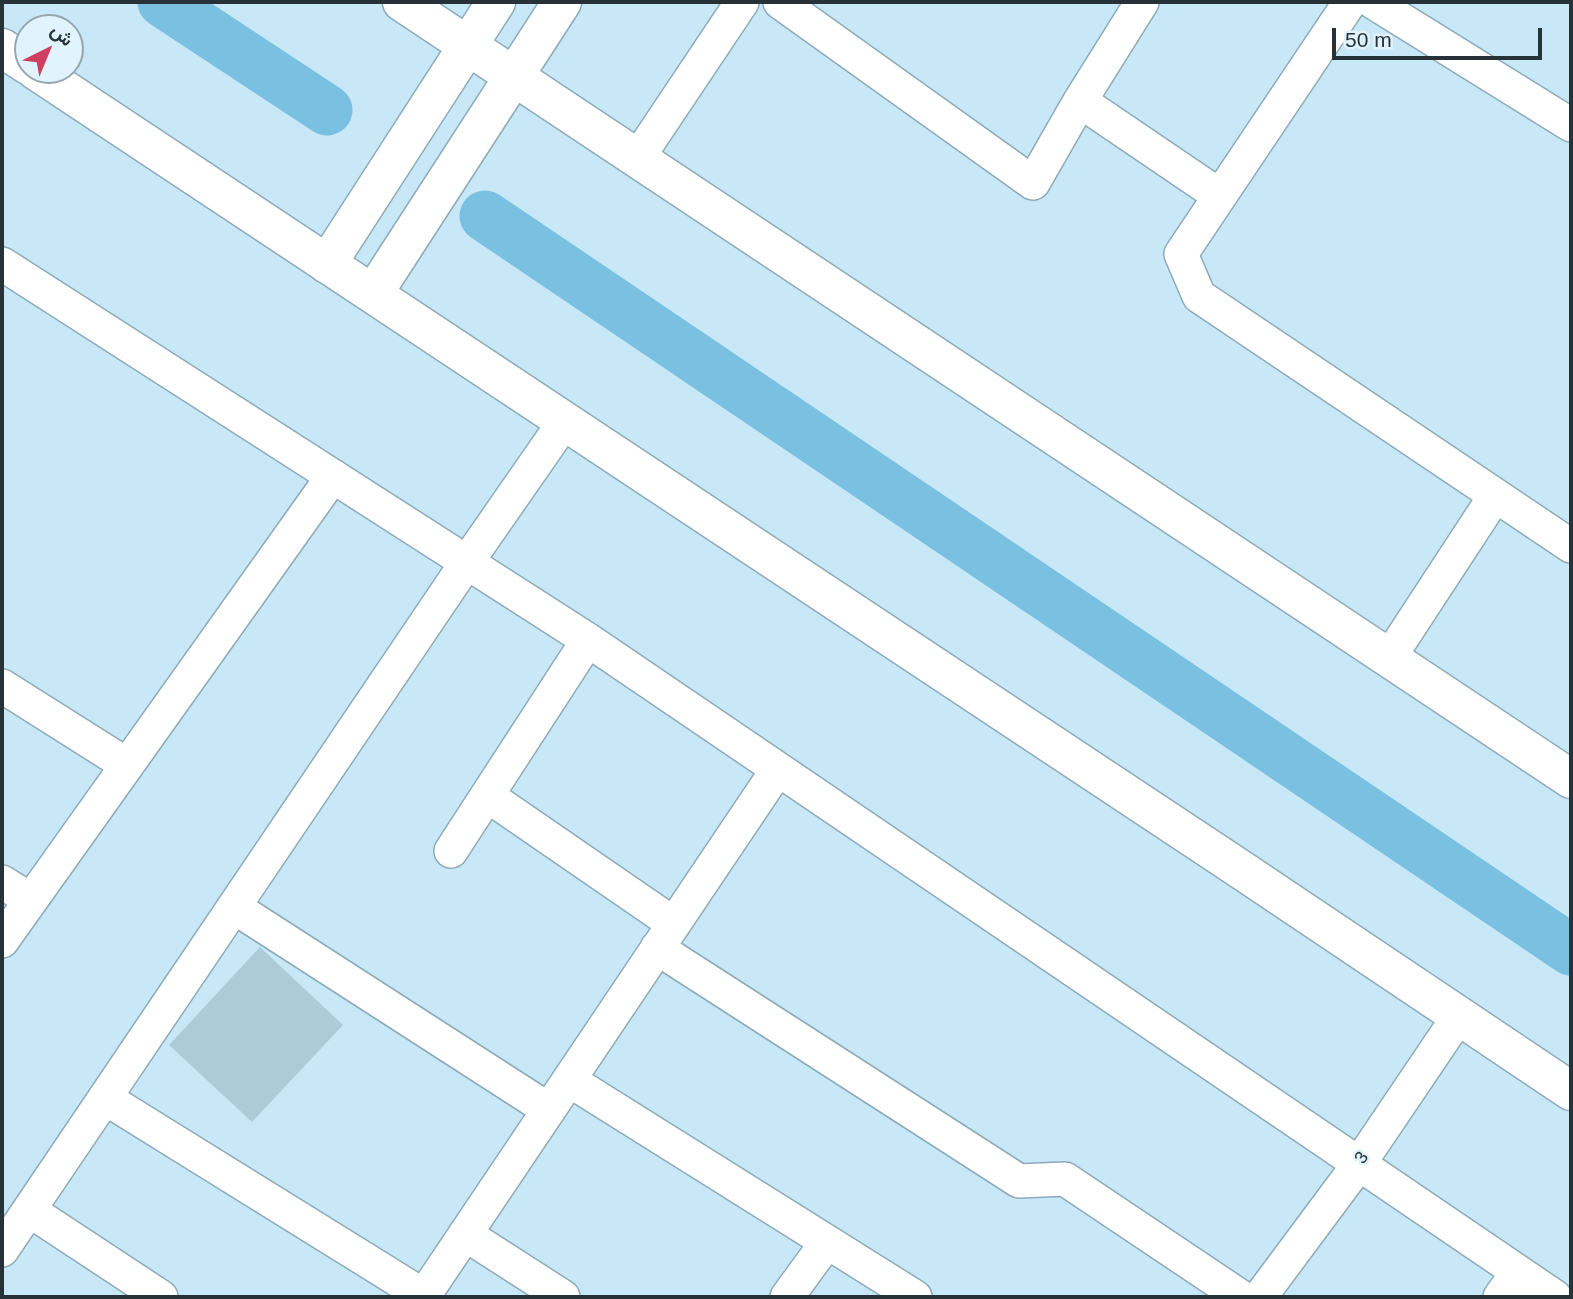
<!DOCTYPE html>
<meta charset="utf-8">
<style>
body{margin:0}
#map{position:relative;width:1573px;height:1299px;overflow:hidden;background:#c9e8f7;font-family:Arial,Vazirmatn,sans-serif}
canvas{display:block}
.frame{position:absolute;inset:0;border:4px solid #263238;pointer-events:none}
.north{position:absolute;left:14px;top:14px;width:70px;height:70px;box-sizing:border-box;background:#e1f3fc;border:2px solid #96a6ae;border-radius:50%;rotate:43deg;font-size:19px;font-weight:700;line-height:28px;text-align:center;color:#263238}
.north::after{content:'';display:block;margin:auto;width:24px;height:32px;background:#ce3f61;clip-path:polygon(50% 0,100% 100%,50% 72%,0 100%)}
.scale{position:absolute;left:1332px;top:28px;width:210px;height:32px;box-sizing:border-box;border:4px solid #263238;border-top:0;padding-left:9px;font-size:21px;line-height:24px;white-space:nowrap;color:#263238;-webkit-text-stroke:5px #e1f3fc;paint-order:stroke}
</style>
<div id="map">
<canvas width="1573" height="1299"></canvas>
<div class="frame"></div>
<div class="north">ش</div>
<div class="scale">50 m</div>
</div>
<script>
const context = document.querySelector('canvas').getContext('2d');
context.lineJoin = 'round';
function toPath(rows) {
  const path = new Path2D();
  for (const r of rows) {
    path.moveTo(r[0], r[1]);
    for (let i = 2; i < r.length; i += 2) path.lineTo(r[i], r[i + 1]);
  }
  return path;
}
function stroke(path, color, width, dash) {
  context.strokeStyle = color;
  context.lineWidth = width;
  context.lineCap = dash ? 'butt' : 'round';
  context.setLineDash(dash || []);
  context.stroke(path);
}
function paint(path, color) {
  context.fillStyle = color;
  context.fill(path, 'evenodd');
}
function drawText(font, color, halo, rows, align = 'center') {
  context.font = font + ' Arial,sans-serif';
  context.lineWidth = 5;
  context.setLineDash([]);
  context.textBaseline = 'middle';
  context.strokeStyle = halo;
  context.fillStyle = color;
  for (const [text, x, y, turn = 0] of rows) {
    context.save();
    context.translate(x, y);
    context.rotate((+turn || 0) * Math.PI / 180);
    context.textAlign = isNaN(turn) ? turn : align;
    if (halo) context.strokeText(text, 0, 0);
    context.fillText(text, 0, 0);
    context.restore();
  }
}
const river = toPath([
 [163,2,327,110],
 [485,216,1571,950]
]);
const building = toPath([
 [260,947,343,1025,252,1122,169,1045]
]);
const minor = toPath([
 [780,2,1033,183,1080,101,1142,2],
 [1350,2,1181,254,1199,296,1571,546],
 [1373,2,1571,125],
 [1080,101,1220,196],
 [637,159,742,2],
 [2,264,588,640,1555,1297],
 [1389,658,1495,496],
 [2,686,127,765],
 [488,796,674,924],
 [451,851,588,640],
 [2,882,31,900],
 [234,907,549,1110],
 [2,941,333,476],
 [657,948,1019,1181,1065,1179,1241,1297],
 [569,1080,915,1297],
 [105,1098,424,1296],
 [29,1210,161,1297],
 [465,1234,563,1297],
 [2,1250,467,562,565,421],
 [423,1297,778,769],
 [787,1297,827,1242],
 [1260,1297,1359,1164,1459,1016],
 [1500,1297,1518,1272]
]);
const tertiary = toPath([
 [402,2,1571,779],
 [2,48,28,65],
 [35,70,1237,867,1571,1091],
 [327,264,496,2],
 [373,294,562,2]
]);
const streetNames = [
 ["3",1362,1158,-55]
];
stroke(river, '#7ac0e1', 51);
paint(building, '#adcad9');
stroke(minor, '#8daab8', 36);
stroke(tertiary, '#8daab8', 41);
stroke(minor, '#fff', 33);
stroke(tertiary, '#fff', 38);
drawText('18px', '#263238', '#e1f3fc', streetNames);
</script>
